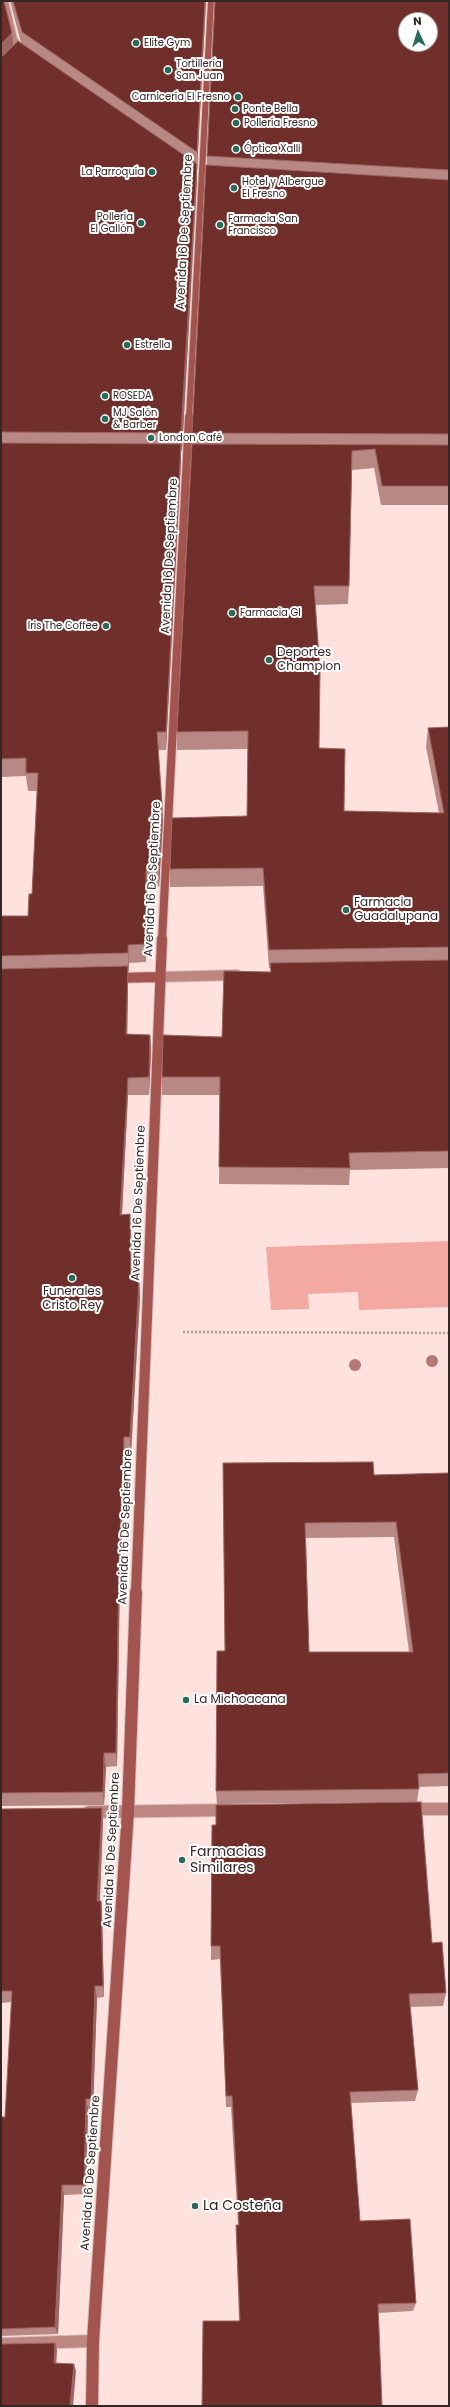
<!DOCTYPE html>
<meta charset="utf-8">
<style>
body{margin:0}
#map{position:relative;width:450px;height:2407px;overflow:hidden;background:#ffe2de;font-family:Poppins,sans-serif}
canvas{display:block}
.frame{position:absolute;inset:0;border:2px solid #332624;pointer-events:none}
.north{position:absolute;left:398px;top:12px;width:40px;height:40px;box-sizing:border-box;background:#fff;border:1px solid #ada8a7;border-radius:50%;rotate:356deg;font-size:11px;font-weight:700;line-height:16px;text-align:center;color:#332624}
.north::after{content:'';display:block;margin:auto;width:14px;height:18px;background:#286b5b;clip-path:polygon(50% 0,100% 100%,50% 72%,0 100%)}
</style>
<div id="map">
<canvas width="450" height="2407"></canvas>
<div class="frame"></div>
<div class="north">N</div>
</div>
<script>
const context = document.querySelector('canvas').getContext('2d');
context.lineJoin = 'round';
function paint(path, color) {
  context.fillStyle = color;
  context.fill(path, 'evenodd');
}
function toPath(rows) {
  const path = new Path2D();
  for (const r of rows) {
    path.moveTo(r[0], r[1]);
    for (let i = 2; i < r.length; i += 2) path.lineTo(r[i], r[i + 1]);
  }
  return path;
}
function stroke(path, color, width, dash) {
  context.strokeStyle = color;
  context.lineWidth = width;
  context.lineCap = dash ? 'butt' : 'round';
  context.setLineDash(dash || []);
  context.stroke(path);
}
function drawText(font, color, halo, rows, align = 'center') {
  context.font = font + ' Poppins,sans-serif';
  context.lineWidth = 4;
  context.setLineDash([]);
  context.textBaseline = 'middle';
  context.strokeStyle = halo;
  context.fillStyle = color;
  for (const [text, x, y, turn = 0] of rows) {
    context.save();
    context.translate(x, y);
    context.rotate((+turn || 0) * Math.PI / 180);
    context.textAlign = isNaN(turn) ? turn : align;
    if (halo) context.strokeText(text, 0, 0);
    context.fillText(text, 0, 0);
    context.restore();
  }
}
const green = toPath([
 [449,1241,449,1307,359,1310,358,1292,308,1294,309,1309,271,1310,266,1247]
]);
const path = toPath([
 [183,1332,449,1333]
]);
const minorFar2 = toPath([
 [5,1,14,39,22,54]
]);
const minorFar1 = toPath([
 [160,977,237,975]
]);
const minor = toPath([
 [409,1809,449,1809],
 [89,1812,229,1810],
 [1,2344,93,2341]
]);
const secondaryFar3 = toPath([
 [189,418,211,1]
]);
const secondaryFar2 = toPath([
 [162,940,189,417]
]);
const secondaryFar1 = toPath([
 [114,978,160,977],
 [136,1593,162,939]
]);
const secondary = toPath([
 [92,2406,93,2341,128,1811,136,1592]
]);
const trees = [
 [432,1361],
 [355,1365]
];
const wall = toPath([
 [1,1,13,46,21,43,10,1,206,1,182,451,181,451,181,462,166,750,158,750,162,803,163,821,159,887,147,888,146,962,129,963,129,971,128,971,128,984,127,1034,150,1035,151,1052,149,1095,128,1095,122,1215,131,1231,132,1280,139,1280,140,1297,131,1453,125,1453,120,1572,117,1766,106,1767,104,1805,1,1806,1,916,28,916,32,894,37,791,28,791,26,776,1,777],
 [449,1,449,505,381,505,374,468,352,470,349,586,348,604,315,605,319,748,344,811,439,813,426,747,428,728,449,727,449,1168,350,1170,349,1185,219,1184,220,1095,162,1095,162,1077,222,1037,270,972,270,968,269,968,263,886,170,887,170,869,247,816,248,749,177,750,177,732,193,444,192,433,207,165,207,156],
 [223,1463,374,1475,449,1473,449,1786,419,1787,417,1802,217,1804,216,1791,225,1651],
 [394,1537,409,1652,309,1652,306,1538],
 [102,1808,103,1821,100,1901,101,1901,102,1913,104,1997,97,1998,93,2109,88,2109,86,2194,64,2195,58,2334,1,2336,1,2117,5,2117,12,2002,1,2003,1,1809],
 [212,1825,432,1943,446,1993,443,2006,410,2007,418,2090,415,2101,351,2103,360,2221,416,2303,413,2311,239,2321,236,2235,236,2225,238,2225,231,2107,226,2107,220,1959,211,1960]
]);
const shadedWall = toPath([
 [205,1,206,1,197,170,197,152],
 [12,33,14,51,1,63,1,44],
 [197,164,197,182,182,451,181,433],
 [181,444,181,462,166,750,166,732],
 [162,803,163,821,159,887,159,869],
 [146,870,147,888,146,962],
 [128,945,129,963,129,971,128,953],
 [128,966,128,984,127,1052,126,1034],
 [150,1035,151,1052,149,1095,149,1077],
 [128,1078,128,1095,121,1232,120,1215],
 [130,1214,131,1231,132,1297,131,1280],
 [139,1280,140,1297,131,1453,130,1437],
 [124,1437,125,1453,120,1572,117,1766,116,1753,119,1557],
 [104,1753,106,1767,104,1805,103,1792],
 [102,1808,103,1821,99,1913,97,1901],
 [101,1901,102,1913,104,1997,103,1986],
 [95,1986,97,1998,93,2109,91,2099],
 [86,2099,88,2109,86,2194,84,2185],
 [62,2185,64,2195,58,2334,55,2327],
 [55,2343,57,2350,56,2370,54,2363],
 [74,2364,76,2371,73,2406,70,2406]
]);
const building = toPath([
 [1,1,4,1,12,33,1,44,1,1],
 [13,1,205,1,197,152,22,32,13,1],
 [215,1,449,1,449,170,207,156,215,1],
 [406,20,430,20,430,44,406,44,406,20],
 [18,41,197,164,181,433,1,432,1,56,3,56,18,41],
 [206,165,449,180,449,434,192,433,206,165],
 [1,443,181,444,166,732,157,732,162,803,159,869,146,870,146,944,128,945,128,953,1,956,1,916,28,916,29,894,32,894,38,773,26,773,26,758,1,759,1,443],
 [192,444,449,445,449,486,382,486,375,449,352,451,349,586,314,586,320,671,319,748,345,749,344,811,444,813,428,728,449,727,449,947,269,950,263,868,170,869,172,818,247,816,248,731,177,732,192,444],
 [449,960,449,1151,349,1153,350,1168,219,1167,220,1077,162,1077,163,1035,222,1037,224,971,271,972,270,963,449,960],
 [128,966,126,1034,150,1035,149,1077,128,1078,120,1215,130,1214,131,1280,139,1280,130,1437,124,1437,119,1557,116,1753,104,1753,103,1792,1,1793,1,969,128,966],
 [373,1462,374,1475,449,1473,449,1773,418,1774,419,1789,216,1791,217,1651,225,1651,223,1463,373,1462],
 [396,1522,413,1652,309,1652,305,1523,396,1522],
 [421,1802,432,1943,442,1942,446,1993,409,1994,418,2090,350,2092,360,2221,410,2219,416,2303,378,2304,382,2406,202,2406,203,2321,240,2321,236,2225,239,2225,232,2096,226,2096,220,1946,211,1946,212,1825,216,1825,216,1805,421,1802],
 [102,1808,97,1901,101,1901,103,1986,95,1986,91,2099,86,2099,84,2185,62,2185,55,2327,1,2329,1,2117,5,2117,12,1991,1,1991,1,1809,102,1808],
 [55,2343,54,2363,74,2364,70,2406,1,2406,1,2344,55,2343]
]);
const markers = [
 [136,43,4,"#286b5b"],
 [168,70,4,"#286b5b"],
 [238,97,4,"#286b5b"],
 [235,109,4,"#286b5b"],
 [236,123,4,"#286b5b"],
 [236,149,4,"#286b5b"],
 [152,172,4,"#286b5b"],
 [234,188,4,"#286b5b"],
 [141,223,4,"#286b5b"],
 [220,225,4,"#286b5b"],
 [127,345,4,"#286b5b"],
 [105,396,4,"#286b5b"],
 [105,419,4,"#286b5b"],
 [151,438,4,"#286b5b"],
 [232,613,4,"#286b5b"],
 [106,626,4,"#286b5b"],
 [269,660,4,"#286b5b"],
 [346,910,4,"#286b5b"],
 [72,1278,4,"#286b5b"],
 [186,1700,4,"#286b5b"],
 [182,1860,4,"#286b5b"],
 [195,2206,4,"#286b5b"]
];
const farPoinames = [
 ["Elite Gym",144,43],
 ["Tortillería",176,64],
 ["San Juan",176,76],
 ["Carnicería El Fresno",230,97,"right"],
 ["Ponte Bella",243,109],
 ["Pollería Fresno",244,123],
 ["Óptica Xalli",244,149],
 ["La Parroquía",144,172,"right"],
 ["Hotel y Albergue",242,182],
 ["El Fresno",242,194],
 ["Pollería",133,217,"right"],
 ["El Gallón",133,229,"right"],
 ["Farmacia San",228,219],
 ["Francisco",228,231],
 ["Estrella",135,345],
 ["ROSEDA",113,396],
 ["MJ Salón",113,413],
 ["& Barber",113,425],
 ["London Café",159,438],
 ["Farmacia GI",240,613],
 ["Iris The Coffee",98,626,"right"]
];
const streetNames = [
 ["Avenida 16 De Septiembre",185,232,-87],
 ["Avenida 16 De Septiembre",170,556,-87],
 ["Avenida 16 De Septiembre",153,879,-87],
 ["Avenida 16 De Septiembre",139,1203,-88],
 ["Avenida 16 De Septiembre",126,1527,-88],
 ["Avenida 16 De Septiembre",112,1850,-87],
 ["Avenida 16 De Septiembre",91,2173,-86]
];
const poiNames = [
 ["Deportes",277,653],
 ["Champion",277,667],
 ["Farmacia",354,903],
 ["Guadalupana",354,917],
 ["Funerales",72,1292,"center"],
 ["Cristo Rey",72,1306,"center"],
 ["La Michoacana",194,1700]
];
const nearPoinames = [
 ["Farmacias",190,1852],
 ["Similares",190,1868],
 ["La Costeña",203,2206]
];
paint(green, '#f3a9a2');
stroke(minorFar2, '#dac0bd', 8);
stroke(minorFar1, '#dac0bd', 12);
stroke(minor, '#dac0bd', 14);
stroke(secondaryFar3, '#dac0bd', 8);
stroke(secondaryFar2, '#dac0bd', 10);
stroke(secondaryFar1, '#dac0bd', 12);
stroke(secondary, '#dac0bd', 14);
stroke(path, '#af9895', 2.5, [2, 2]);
stroke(minorFar2, '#be8680', 6);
stroke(minorFar1, '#be8680', 10);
stroke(minor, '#be8680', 12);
stroke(secondaryFar3, '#a3544e', 6);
stroke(secondaryFar2, '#a3544e', 8);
stroke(secondaryFar1, '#a3544e', 10);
stroke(secondary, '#a3544e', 12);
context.fillStyle = '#b67775';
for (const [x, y] of trees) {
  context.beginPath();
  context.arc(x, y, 6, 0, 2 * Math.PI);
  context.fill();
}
paint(wall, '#b88884');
paint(shadedWall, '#9c6561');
paint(building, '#712f2b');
stroke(building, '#9c6561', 1);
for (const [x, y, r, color] of markers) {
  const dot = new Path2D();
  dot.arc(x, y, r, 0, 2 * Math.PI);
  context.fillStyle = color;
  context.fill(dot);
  stroke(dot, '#fff', 1.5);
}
drawText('10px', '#332624', '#fff', farPoinames, 'left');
drawText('12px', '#332624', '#fff', streetNames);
drawText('12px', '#332624', '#fff', poiNames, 'left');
drawText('14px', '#332624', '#fff', nearPoinames, 'left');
</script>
